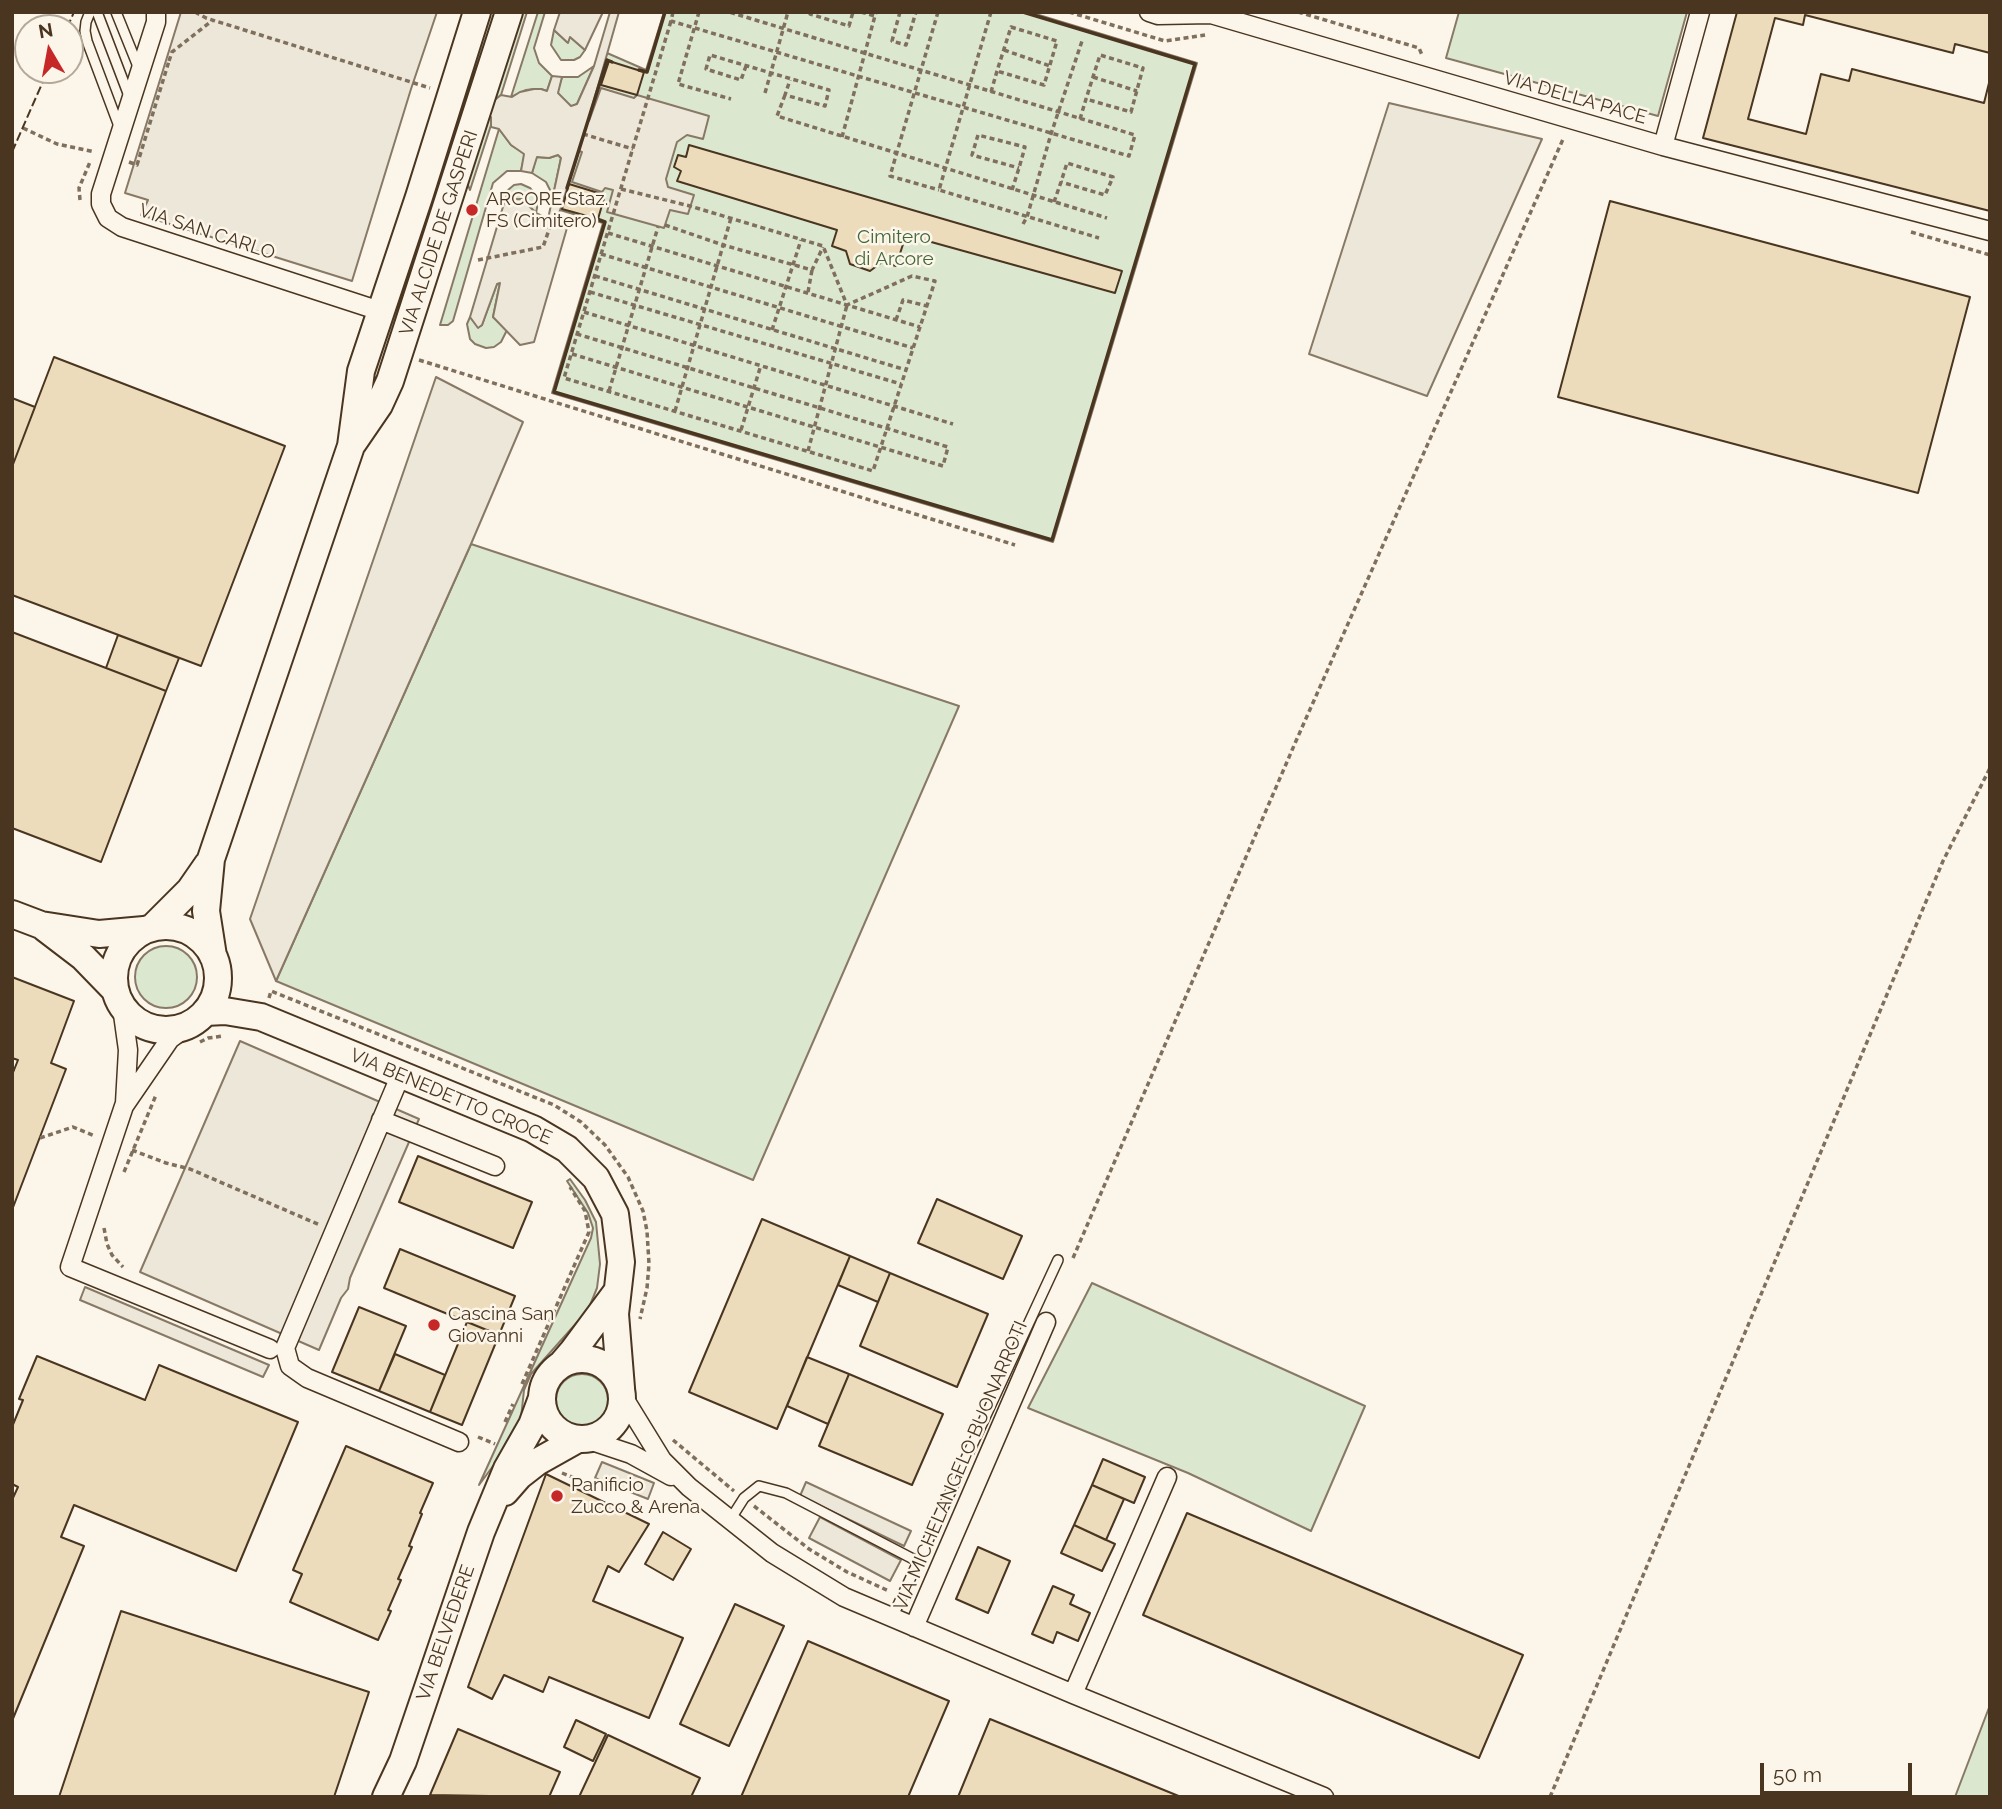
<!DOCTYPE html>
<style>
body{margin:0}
#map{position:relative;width:2002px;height:1809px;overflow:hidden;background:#fbf6e9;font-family:Raleway,sans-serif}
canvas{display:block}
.frame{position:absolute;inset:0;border:14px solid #4a3520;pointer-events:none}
.north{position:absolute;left:14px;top:14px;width:70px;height:70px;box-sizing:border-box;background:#fbf6e9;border:2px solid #b4a999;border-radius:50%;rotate:350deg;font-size:19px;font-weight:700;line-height:28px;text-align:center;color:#4a3520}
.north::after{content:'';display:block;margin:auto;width:24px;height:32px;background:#c62828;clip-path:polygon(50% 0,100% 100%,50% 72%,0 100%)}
.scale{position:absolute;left:1760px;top:1763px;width:152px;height:32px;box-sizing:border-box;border:4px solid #4a3520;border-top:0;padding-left:9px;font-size:21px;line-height:24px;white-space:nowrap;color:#4a3520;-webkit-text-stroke:5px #fbf6e9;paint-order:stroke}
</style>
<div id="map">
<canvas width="2002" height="1809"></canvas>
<div class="frame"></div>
<div class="north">N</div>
<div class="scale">50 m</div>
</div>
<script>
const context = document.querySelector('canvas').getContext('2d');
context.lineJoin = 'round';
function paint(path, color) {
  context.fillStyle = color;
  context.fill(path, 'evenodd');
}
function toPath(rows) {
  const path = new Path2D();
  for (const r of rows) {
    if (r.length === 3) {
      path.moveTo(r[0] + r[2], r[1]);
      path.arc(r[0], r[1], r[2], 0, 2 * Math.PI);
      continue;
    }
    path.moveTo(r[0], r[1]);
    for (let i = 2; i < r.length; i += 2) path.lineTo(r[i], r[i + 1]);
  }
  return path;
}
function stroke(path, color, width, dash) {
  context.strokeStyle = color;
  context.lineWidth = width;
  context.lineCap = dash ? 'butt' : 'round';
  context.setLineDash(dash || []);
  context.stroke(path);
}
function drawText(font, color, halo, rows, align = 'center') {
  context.font = font + ' Raleway,sans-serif';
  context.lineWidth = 5;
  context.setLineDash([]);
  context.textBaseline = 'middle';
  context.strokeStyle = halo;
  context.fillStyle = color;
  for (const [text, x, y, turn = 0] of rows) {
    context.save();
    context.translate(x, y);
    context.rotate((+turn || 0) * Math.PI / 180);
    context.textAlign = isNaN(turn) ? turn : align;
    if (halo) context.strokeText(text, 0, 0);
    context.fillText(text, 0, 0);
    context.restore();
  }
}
const green = toPath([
 [487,12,501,12,476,91,464,88,487,12],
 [517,12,527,12,501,95,496,99,491,97,517,12],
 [538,12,545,12,534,48,539,63,552,76,547,91,541,89,534,89,526,90,511,97,538,12],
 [664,12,1029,12,1197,63,1053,542,552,393,603,223,560,210,607,53,646,70,664,12],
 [1459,12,1687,12,1658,116,1446,58,1459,12],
 [554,30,567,42,569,36,585,50,580,57,574,60,561,60,551,45,554,30],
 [594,66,577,104,571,107,557,93,562,77,578,77,594,66],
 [484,113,491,117,492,122,470,190,464,176,484,113],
 [499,129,511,145,525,154,521,171,507,171,493,183,453,321,448,325,440,325,499,129],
 [558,155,561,158,553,196,546,182,532,173,536,157,549,158,558,155],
 [521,184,530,188,536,195,538,203,536,213,522,199,505,200,508,190,514,185,521,184],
 [500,283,493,317,507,330,501,342,494,347,486,348,475,344,470,339,467,324,470,317,478,327,482,325,497,284,500,283],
 [471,544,959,706,753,1180,276,981,471,544],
 [166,977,31],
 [570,1179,585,1200,596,1222,600,1264,597,1288,588,1310,531,1374,524,1390,521,1418,499,1458,479,1485,591,1238,593,1228,588,1213,567,1181,570,1179],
 [1092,1283,1365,1406,1311,1531,1188,1473,1028,1408,1092,1283],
 [582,1400,26],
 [1990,1705,1990,1797,1955,1797,1990,1705]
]);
const parking = toPath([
 [181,12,437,12,411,89,352,281,141,215,148,200,125,193,181,12],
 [560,12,603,12,585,50,570,37,568,43,554,30,560,12],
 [610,12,619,12,588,121,589,121,601,88,634,98,637,95,709,116,703,139,687,135,677,142,666,179,668,187,694,195,688,214,670,210,664,228,607,212,613,190,605,188,602,192,572,182,582,152,579,151,556,223,567,228,534,342,520,345,493,317,500,283,497,284,482,325,478,328,470,317,505,200,522,199,536,213,548,219,561,158,558,155,549,158,537,157,532,173,521,171,524,154,511,145,499,129,491,127,491,117,484,113,491,97,496,99,501,95,512,97,520,92,534,89,541,89,547,91,552,76,562,77,558,93,571,106,577,104,594,66,610,12],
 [1389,103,1542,139,1427,396,1309,354,1389,103],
 [436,377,523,422,471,544,276,981,250,919,436,377],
 [240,1041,419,1119,350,1278,348,1289,341,1298,319,1350,140,1272,240,1041],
 [85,1287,269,1365,263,1377,80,1300,85,1287],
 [602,1462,654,1483,648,1499,595,1478,602,1462],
 [806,1482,911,1531,904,1546,800,1496,806,1482],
 [820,1517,901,1560,890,1581,809,1538,820,1517]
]);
const building = toPath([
 [1737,12,1990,12,1990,53,1955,44,1953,53,1805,15,1803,25,1775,18,1748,119,1806,134,1821,74,1849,81,1852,69,1984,103,1990,79,1990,211,1703,138,1737,12],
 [609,61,644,72,637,95,601,85,609,61],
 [689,145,1122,271,1115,293,906,235,896,266,882,262,870,271,850,264,846,251,832,246,837,230,677,181,681,171,674,167,678,155,686,157,689,145],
 [569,184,605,195,598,219,562,209,569,184],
 [1610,201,1970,297,1918,493,1558,397,1610,201],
 [54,357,285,446,201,666,12,595,12,467,54,357],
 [12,398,35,407,12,467,12,398],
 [12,632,166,691,101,862,12,828,12,632],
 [118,635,179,658,166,691,106,668,118,635],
 [12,977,74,1001,51,1063,66,1069,12,1210,12,1075,18,1060,12,1058,12,977],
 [418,1156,532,1202,513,1248,399,1202,418,1156],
 [937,1199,1022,1236,1003,1279,918,1243,937,1199],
 [762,1219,850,1256,777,1429,689,1392,762,1219],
 [400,1249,515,1296,499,1335,384,1288,400,1249],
 [850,1256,890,1273,878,1302,838,1285,850,1256],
 [890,1273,988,1314,957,1387,860,1346,890,1273],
 [359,1307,406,1326,379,1391,332,1372,359,1307],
 [467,1322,499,1335,462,1425,430,1412,467,1322],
 [395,1354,445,1375,430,1412,379,1391,395,1354],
 [37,1356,145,1400,159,1365,298,1422,236,1571,74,1505,61,1537,84,1546,12,1721,12,1500,18,1487,12,1484,12,1427,23,1400,19,1399,37,1356],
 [807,1357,849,1374,828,1424,787,1406,807,1357],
 [849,1374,943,1414,912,1485,819,1446,849,1374],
 [346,1446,433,1483,420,1513,422,1514,409,1546,412,1547,398,1579,401,1580,388,1610,391,1611,378,1640,290,1602,302,1574,293,1570,346,1446],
 [1103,1459,1145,1477,1134,1503,1092,1485,1103,1459],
 [546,1474,649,1524,619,1572,608,1566,593,1601,683,1638,649,1718,549,1677,543,1692,504,1675,492,1699,468,1687,546,1474],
 [1092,1485,1124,1499,1106,1540,1074,1525,1092,1485],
 [1187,1513,1523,1655,1479,1758,1143,1615,1187,1513],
 [1074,1525,1115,1544,1102,1571,1061,1553,1074,1525],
 [663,1532,691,1549,673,1580,645,1564,663,1532],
 [978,1547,1010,1561,988,1613,956,1599,978,1547],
 [1053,1586,1074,1595,1070,1604,1090,1613,1078,1641,1057,1632,1053,1643,1032,1634,1053,1586],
 [735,1604,784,1626,729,1746,680,1724,735,1604],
 [121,1611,369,1692,334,1797,59,1797,121,1611],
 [808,1641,949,1701,908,1797,741,1797,808,1641],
 [990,1719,1181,1797,958,1797,990,1719],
 [576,1720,606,1734,593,1761,564,1747,576,1720],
 [458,1729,560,1772,549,1797,430,1795,458,1729],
 [608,1735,700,1778,691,1797,579,1797,608,1735]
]);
const path = toPath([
 [195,12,206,18,430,88],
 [673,12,671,21,1129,156,1135,135,729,12],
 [699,12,678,84,731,99],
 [810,12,810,14,849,26,853,12],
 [861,12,875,16],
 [900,12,892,41,906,45,916,12],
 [938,12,890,176,939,190],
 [991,12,939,190,1099,238],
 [1069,12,1165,41,1205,35],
 [1298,12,1419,48,1422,55],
 [1004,50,1050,66],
 [169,61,172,52,213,20],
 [746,66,741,80,706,69,710,55,829,90,825,106,785,95,790,80],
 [1093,77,1137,91],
 [991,92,997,71,1011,27,1057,41,1044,85,997,71],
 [765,93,788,12],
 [785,95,777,116,1107,218],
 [1080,119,1086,99,1100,55,1143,68,1131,112,1086,99],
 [23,128,57,144,95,152],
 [583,134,633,149],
 [842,137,876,12],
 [129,162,137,165,169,61],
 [621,189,690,206,823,246,847,305,912,276,935,281,873,471,564,378,671,21],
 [1012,190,1019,168,1025,147,978,135,972,155,1019,168],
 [80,200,79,188,90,162],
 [1054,202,1061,182,1067,163,1113,177,1105,195,1061,182],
 [1023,224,1027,217,1051,134,1082,41],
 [665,225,723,245,812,270,823,247],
 [1911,232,1990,255],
 [608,233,920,327],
 [601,254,913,348],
 [478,260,543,247,552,221],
 [595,276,906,370],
 [590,292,901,384],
 [808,292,812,270],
 [584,312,953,424],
 [896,320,903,300,927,306],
 [772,330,801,240],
 [572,354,943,466,948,447,577,334],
 [419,360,1015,545],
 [609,391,658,227],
 [675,411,731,218],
 [741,430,761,365],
 [808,451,847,305],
 [269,998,271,991,554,1105,581,1122,605,1145,628,1177,643,1211,647,1231,649,1264,647,1288,640,1319],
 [200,1042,208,1038,223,1036],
 [40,1138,73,1127,95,1136],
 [132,1150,166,1163,190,1169,320,1225],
 [124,1172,156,1095],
 [104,1228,107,1244,112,1255,123,1267],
 [1073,1258,1296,741,1564,137],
 [522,1384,589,1232,585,1211,570,1187],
 [505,1422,513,1404],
 [478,1437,495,1444],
 [673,1440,734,1491],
 [562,1473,577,1479],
 [754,1506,809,1549,847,1572,889,1591],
 [1550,1797,1943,861,1990,768]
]);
const lane = toPath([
 [90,12,86,22,85,31,87,41,120,129],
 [97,12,129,96],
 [116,12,139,69],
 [730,1520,744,1498,759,1486,786,1493,917,1561],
 [892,1618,1058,1260]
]);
const street = toPath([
 [156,12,156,22,101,194,101,204,108,218,122,227,380,311],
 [1149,12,1158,15,1211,14,1663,146,1990,231],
 [1663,146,1700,12],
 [122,1007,128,1050,125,1103],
 [190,1024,170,1039,124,1106,70,1267,270,1349],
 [401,1074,285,1348,290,1366,307,1378,459,1442],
 [381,1120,495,1166],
 [622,1395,662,1460,689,1487,772,1553,844,1597,1073,1694,1324,1797],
 [586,1439,631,1454,671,1476],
 [914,1627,1046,1322],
 [1073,1694,1167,1477]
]);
const secondary = toPath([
 [353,443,379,405,390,381,509,12],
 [12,914,41,925,99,934,144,930],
 [166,978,52],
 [45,928,83,957,115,990],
 [152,928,190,890,208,864],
 [213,956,206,911,211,859,351,446,361,371,419,197,477,12],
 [205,1012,225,1011,261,1017,533,1129,567,1149,596,1178,615,1214,621,1262,615,1314,621,1388],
 [582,1399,40],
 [561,1365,573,1351,616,1293],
 [505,1492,519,1476,537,1462,578,1439],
 [386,1797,403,1761,481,1532,507,1469,532,1425,542,1398]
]);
const fence = toPath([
 [67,28,74,12],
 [12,152,48,70]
]);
const wall = toPath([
 [639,70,647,72,665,12],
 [567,188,607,60,612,62],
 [594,218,605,222,554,392,1052,540,1195,64,1023,12]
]);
const markers = [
 [472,210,7,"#c62828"],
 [434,1325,7,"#c62828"],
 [557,1496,7,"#c62828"]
];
const streetNames = [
 ["VIA DELLA PACE",1575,98,16],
 ["VIA SAN CARLO",207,232,18],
 ["VIA ALCIDE DE GASPERI",439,233,-72],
 ["VIA BENEDETTO CROCE",451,1097,23],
 ["VIA MICHELANGELO BUONARROTI",961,1466,-67],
 ["VIA BELVEDERE",446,1633,-71]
];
const poiNames = [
 ["ARCORE Staz.",486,199],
 ["FS (Cimitero)",486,221],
 ["Cascina San",448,1314],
 ["Giovanni",448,1336],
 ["Panificio",571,1485],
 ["Zucco & Arena",571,1507]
];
const parkNames = [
 ["Cimitero",894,237],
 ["di Arcore",894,259]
];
paint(green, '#dce7d0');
stroke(green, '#887966', 2);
paint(parking, '#ede7d9');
stroke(parking, '#887966', 2);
paint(building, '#ecdcbc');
stroke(building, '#4a3520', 2);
stroke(lane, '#4a3520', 12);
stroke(street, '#4a3520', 21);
stroke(secondary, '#4a3520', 30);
stroke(path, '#7f6f5c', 3.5, [5, 3.5]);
stroke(lane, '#fbf6e9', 9);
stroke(street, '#fbf6e9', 18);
stroke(secondary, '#fbf6e9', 26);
stroke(fence, '#4a3520', 2, [9, 3.5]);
stroke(wall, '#4a3520', 3.5);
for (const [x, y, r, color] of markers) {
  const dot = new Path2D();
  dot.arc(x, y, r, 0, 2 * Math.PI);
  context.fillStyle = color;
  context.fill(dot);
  stroke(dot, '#fbf6e9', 2.5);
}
drawText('19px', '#4a3520', '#fbf6e9', streetNames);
drawText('19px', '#4a3520', '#fbf6e9', poiNames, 'left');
drawText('19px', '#436837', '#fbf6e9', parkNames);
</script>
